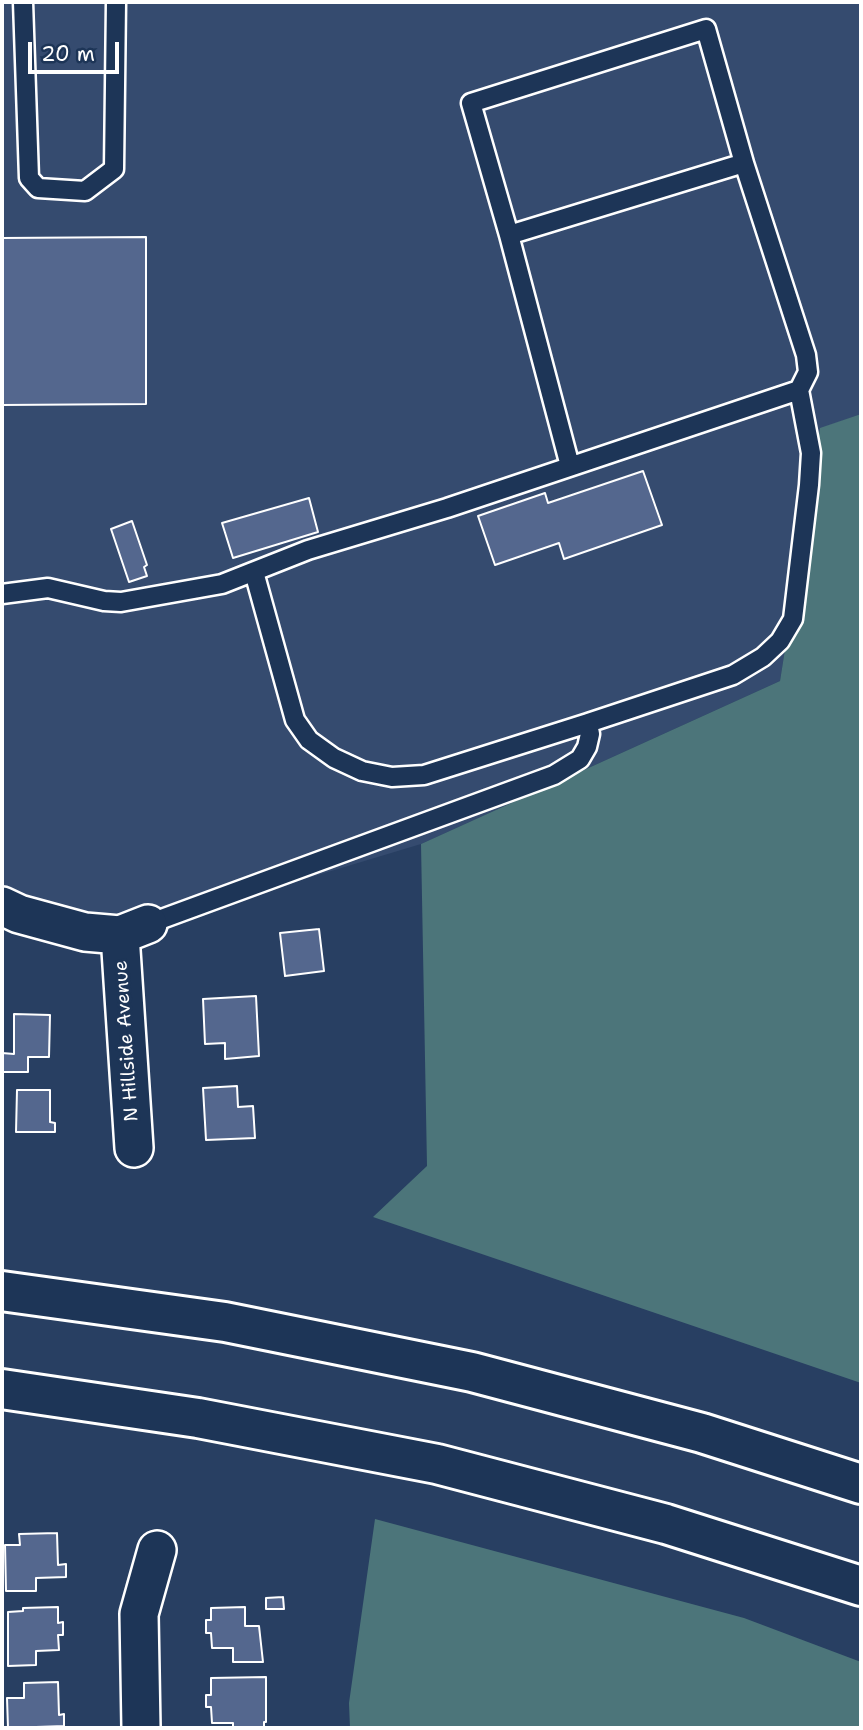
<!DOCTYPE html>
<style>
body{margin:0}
#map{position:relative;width:863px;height:1730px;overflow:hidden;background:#283f62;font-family:"Shantell Sans",sans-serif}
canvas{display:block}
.frame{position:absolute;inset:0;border:4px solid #fff;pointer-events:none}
.scale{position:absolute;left:28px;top:42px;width:91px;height:32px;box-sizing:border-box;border:4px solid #fff;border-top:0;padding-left:9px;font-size:21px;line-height:24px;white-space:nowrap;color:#fff;-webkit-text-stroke:5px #1d3557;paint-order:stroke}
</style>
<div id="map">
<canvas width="863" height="1730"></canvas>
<div class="frame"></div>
<div class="scale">20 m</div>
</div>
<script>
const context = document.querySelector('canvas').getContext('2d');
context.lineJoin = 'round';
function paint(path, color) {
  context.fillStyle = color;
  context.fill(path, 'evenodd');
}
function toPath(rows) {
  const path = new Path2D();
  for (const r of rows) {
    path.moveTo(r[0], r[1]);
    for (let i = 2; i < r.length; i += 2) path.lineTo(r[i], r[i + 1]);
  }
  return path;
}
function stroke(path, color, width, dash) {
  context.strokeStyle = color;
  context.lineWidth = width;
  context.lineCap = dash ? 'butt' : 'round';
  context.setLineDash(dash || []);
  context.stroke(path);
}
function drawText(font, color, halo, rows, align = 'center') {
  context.font = font + ' "Shantell Sans",sans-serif';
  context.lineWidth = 6;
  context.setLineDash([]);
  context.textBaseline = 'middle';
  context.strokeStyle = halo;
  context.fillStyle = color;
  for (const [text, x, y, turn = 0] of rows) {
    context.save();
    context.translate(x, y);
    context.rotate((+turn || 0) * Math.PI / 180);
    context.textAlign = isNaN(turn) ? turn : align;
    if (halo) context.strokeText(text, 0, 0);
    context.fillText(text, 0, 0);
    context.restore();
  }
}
const built = toPath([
 [2,2,861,2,861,414,820,429,780,681,421,844,115,936,2,902]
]);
const green = toPath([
 [861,414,861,1383,373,1217,427,1166,421,844,780,681,820,428],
 [375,1519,744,1618,861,1662,861,1728,350,1728,349,1703]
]);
const building = toPath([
 [146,237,146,404,2,405,2,238,146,237],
 [643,471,662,525,564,559,559,543,495,565,478,516,545,493,548,503,643,471],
 [309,498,318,532,233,558,222,523,309,498],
 [132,521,147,565,144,567,147,576,129,582,111,529,132,521],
 [319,929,324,971,285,976,280,933,319,929],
 [256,996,259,1056,225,1059,225,1043,205,1044,203,999,256,996],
 [14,1014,50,1015,49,1057,28,1057,28,1072,2,1072,2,1053,14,1054,14,1014],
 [237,1086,238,1107,253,1106,255,1138,206,1140,203,1088,237,1086],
 [17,1090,50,1090,50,1122,55,1123,55,1132,16,1132,17,1090],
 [57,1533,58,1565,66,1564,66,1577,36,1578,36,1591,6,1591,5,1545,20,1545,19,1534,57,1533],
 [283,1597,284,1609,266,1609,266,1598,283,1597],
 [58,1607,58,1623,63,1622,63,1635,58,1635,59,1650,36,1651,36,1665,8,1666,8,1612,23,1611,23,1608,58,1607],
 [245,1607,245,1626,259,1626,263,1662,233,1662,233,1648,212,1648,211,1633,206,1633,206,1620,211,1620,211,1608,245,1607],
 [266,1677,266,1722,264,1722,264,1728,233,1728,233,1723,212,1723,211,1707,206,1707,206,1695,211,1695,211,1678,266,1677],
 [58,1682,59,1715,64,1714,64,1726,8,1728,7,1698,24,1698,24,1683,58,1682]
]);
const service = toPath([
 [23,2,29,178,38,188,85,191,114,169,116,2],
 [509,235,471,103,706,29,744,163],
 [254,572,295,720,309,740,334,758,362,771,392,777,424,775,588,723],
 [2,594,48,588,104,601,121,602,222,584,308,550,447,508,799,390,808,372,806,355,744,163,509,235,570,466],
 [148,924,554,775,580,759,587,747,590,734,588,723,733,675,763,657,780,641,793,619,809,485,811,453,799,390]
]);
const minor = toPath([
 [2,906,19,914,85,932,120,935,148,924],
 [120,935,134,1148],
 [141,1728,139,1614,157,1550]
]);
const motorway = toPath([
 [2,1291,225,1322,472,1372,702,1433,861,1484],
 [2,1389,198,1418,437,1464,666,1524,861,1586]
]);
const streetNames = [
 ["N Hillside Avenue",127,1041,-94]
];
paint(built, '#354b6f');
paint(green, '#4c757a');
paint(building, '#54678e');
stroke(building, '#fff', 2);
stroke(service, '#fff', 23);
stroke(minor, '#fff', 42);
stroke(motorway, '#fff', 44);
stroke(service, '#1d3557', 18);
stroke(minor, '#1d3557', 37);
stroke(motorway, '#1d3557', 38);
drawText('19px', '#fff', '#1d3557', streetNames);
</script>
